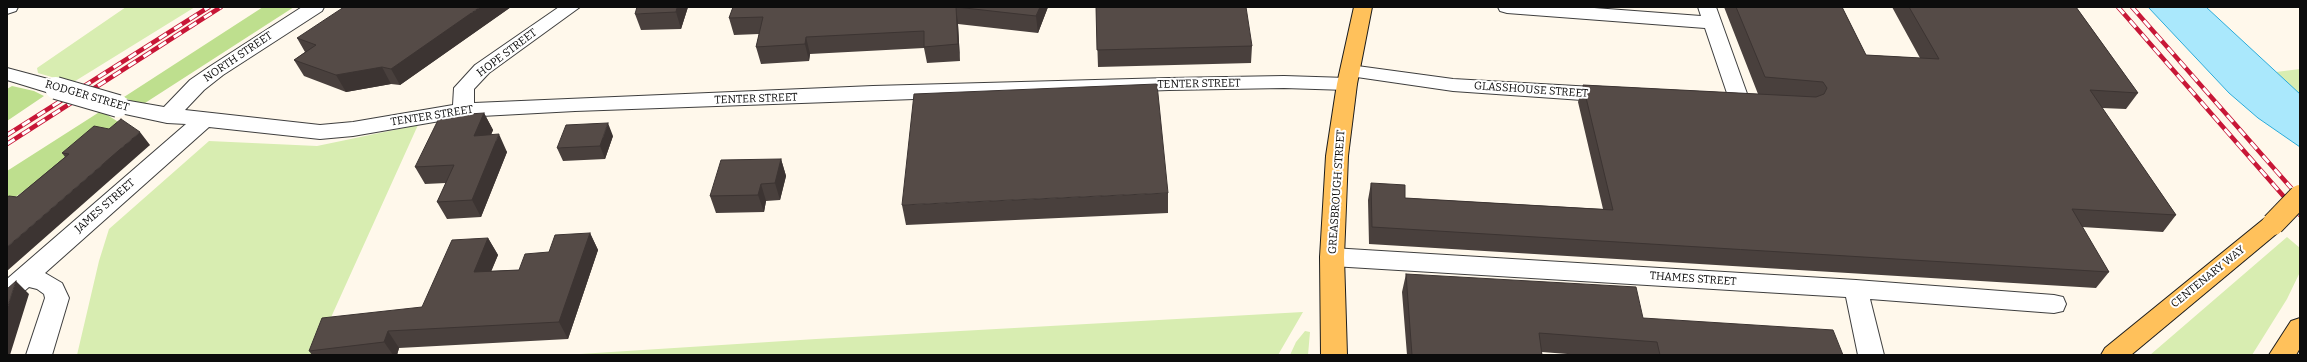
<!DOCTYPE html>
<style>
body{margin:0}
#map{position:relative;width:2307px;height:362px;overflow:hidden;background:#fff8eb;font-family:Bitter,serif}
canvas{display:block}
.frame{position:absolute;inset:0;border:8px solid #0c0c0c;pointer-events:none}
</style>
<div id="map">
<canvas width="2307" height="362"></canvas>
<div class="frame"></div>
</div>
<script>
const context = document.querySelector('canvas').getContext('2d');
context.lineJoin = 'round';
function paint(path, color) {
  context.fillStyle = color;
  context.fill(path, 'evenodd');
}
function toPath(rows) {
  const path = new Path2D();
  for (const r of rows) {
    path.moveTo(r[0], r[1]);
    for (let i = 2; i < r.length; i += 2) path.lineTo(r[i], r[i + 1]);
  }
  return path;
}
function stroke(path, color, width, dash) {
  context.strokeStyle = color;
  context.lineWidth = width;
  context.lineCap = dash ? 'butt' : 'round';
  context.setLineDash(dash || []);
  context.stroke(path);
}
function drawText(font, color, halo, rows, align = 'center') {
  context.font = font + ' Bitter,serif';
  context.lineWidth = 4;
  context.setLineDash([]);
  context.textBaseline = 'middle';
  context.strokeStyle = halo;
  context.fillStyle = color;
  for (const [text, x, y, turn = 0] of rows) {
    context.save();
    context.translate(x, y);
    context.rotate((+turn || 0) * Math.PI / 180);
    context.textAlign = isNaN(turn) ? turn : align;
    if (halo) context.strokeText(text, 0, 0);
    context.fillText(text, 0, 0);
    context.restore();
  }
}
const green = toPath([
 [126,7,195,7,72,83,38,73,37,68],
 [2300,69,2300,94,2276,72],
 [418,125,314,355,77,355,99,261,109,229,209,141,317,146],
 [2287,237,2300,248,2300,272,2287,299,2252,355,2150,355],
 [1303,312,1278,355,564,355,816,339],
 [1305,331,1310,332,1308,355,1290,355,1296,342]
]);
const forest = toPath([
 [263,7,294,7,145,103,133,102,124,97],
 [12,86,34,91,44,96,7,121,7,89],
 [101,111,120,123,7,203,7,171]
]);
const water = toPath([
 [2148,7,2206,7,2300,94,2300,147,2258,118,2229,93,2148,7]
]);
const street = toPath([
 [7,7,18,7,16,11,7,14,7,7],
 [302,7,324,7,322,11,223,75,204,90,185,110,320,125,353,122,453,105,454,88,475,65,559,7,580,7,489,73,474,89,474,103,873,86,1169,78,1284,76,1347,78,1354,79,1357,84,1354,89,1347,90,1284,88,1169,90,575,111,463,117,353,136,320,139,209,127,45,273,62,283,69,298,52,355,26,355,45,298,44,294,37,289,29,287,15,299,7,302,7,279,186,124,167,123,111,111,108,106,111,101,118,99,164,107,190,80,209,67,302,7],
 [1498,7,1581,7,1701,16,1698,7,1716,7,1750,102,1747,107,1740,109,1733,107,1730,102,1705,28,1507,13,1500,11,1498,7],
 [1350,65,1453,79,1611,88,1618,90,1621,95,1618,100,1611,102,1453,91,1343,75,1340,71,1343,67,1350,65],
 [7,68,63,83,66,88,63,93,56,95,7,80,7,68],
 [1332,248,1856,280,2054,295,2063,297,2066,304,2063,311,2054,313,1870,299,1884,355,1858,355,1846,297,1332,266,1324,263,1320,257,1324,251,1332,248]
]);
const primary = toPath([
 [1354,7,1372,7,1357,84,1348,156,1344,257,1347,355,1321,355,1320,257,1326,156,1337,84,1354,7],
 [2273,216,2281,218,2284,224,2281,230,2131,355,2101,355,2105,348,2265,218,2273,216],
 [2300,318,2300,348,2296,355,2269,355,2291,321,2300,318]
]);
const rail = toPath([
 [2118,7,2300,215],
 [2132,7,2300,198],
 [7,135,209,7],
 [7,144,221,7]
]);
const streetBridge = toPath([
 [56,88,118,106]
]);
const primaryBridge = toPath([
 [2273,224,2300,196]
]);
const wall = toPath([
 [511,7,400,85,391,84,346,92,304,76,294,60,305,52,297,38],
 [688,7,681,29,641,30,635,14],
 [733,7,1048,7,1038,33,958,24,960,61,927,63,924,48,810,54,809,61,761,64,756,47,759,34,734,35,729,18],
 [1096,7,1252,46,1251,63,1098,67],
 [1724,7,1842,7,1866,55,1920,58,1892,7,2076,7,2138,93,2126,109,2102,108,2176,215,2163,232,2082,227,2109,272,2096,288,1369,244,1368,200,1371,183,1405,198,1603,209,1578,102,1583,85,1758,94],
 [484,113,493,130,491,135,507,152,481,217,447,219,437,202,446,183,425,184,415,167],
 [613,136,605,159,563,161,557,148],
 [150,145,17,197,65,157,62,153],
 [781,159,786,176,780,200,766,201,764,212,716,213,710,196],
 [1168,193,1168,213,906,225,902,205],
 [590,233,598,250,568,339,399,348,397,355,312,355,309,351,422,307,488,238,498,255,491,271,519,270,549,252],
 [1406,274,1643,318,1843,355,1580,355,1542,352,1542,355,1407,355,1402,292]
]);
const shadedWall = toPath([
 [480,7,511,7,400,85,391,69],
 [677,7,688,7,681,29,676,12],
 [956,7,958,24,960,61,958,44],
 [1040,7,1048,7,1038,33,1036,16],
 [806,37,810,54,809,61,805,44],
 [382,67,391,84,346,92,336,75],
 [484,113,493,130,483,153,474,136],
 [608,123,613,136,605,159,600,146],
 [140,132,150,145,7,271,7,247],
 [499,134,507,152,481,217,472,200],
 [781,159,786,176,780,200,775,183],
 [761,184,766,201,764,212,758,195],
 [590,233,598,250,568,339,559,322],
 [488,238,498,255,484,289,474,272],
 [16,281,29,294,10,355,7,355,7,309],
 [388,331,399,348,397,355,393,355,384,342]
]);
const building = toPath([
 [344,7,480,7,391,69,382,67,336,75,294,60,316,45,297,38,344,7],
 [637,7,677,7,676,12,635,14,637,7],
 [733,7,1040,7,1036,16,956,7,958,44,924,47,924,31,806,37,805,44,756,47,763,17,729,18,733,7],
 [1096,7,1246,7,1252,46,1097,50,1096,7],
 [1736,7,1842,7,1866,55,1939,59,1909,7,2076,7,2138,93,2090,90,2176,215,2072,209,2109,272,1372,227,1371,183,1405,185,1405,198,1613,210,1583,85,1816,97,1824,94,1827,88,1823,82,1765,77,1736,7],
 [1157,84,1168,193,902,205,914,94,1157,84],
 [484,113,474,136,499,134,472,200,437,202,454,165,415,167,440,116,484,113],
 [121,119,140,132,7,247,7,197,9,196,17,197,69,154,62,153,94,126,109,129,121,119],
 [608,123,600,146,557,148,566,125,608,123],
 [781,159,775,183,761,184,758,195,710,196,721,160,781,159],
 [590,233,559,322,388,331,384,342,309,351,322,318,422,307,452,240,488,238,474,272,519,270,525,254,549,252,555,235,590,233],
 [1406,274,1636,287,1643,318,1833,330,1843,355,1660,355,1657,342,1539,333,1542,355,1412,355,1406,274],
 [16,281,7,309,7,289,16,281]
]);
const streetNames = [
 ["HOPE STREET",507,53,-37],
 ["NORTH STREET",238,57,-34],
 ["TENTER STREET",1199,84,-1],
 ["GLASSHOUSE STREET",1531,90,4],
 ["RODGER STREET",87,96,16],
 ["TENTER STREET",756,99,-2],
 ["TENTER STREET",432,116,-9],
 ["GREASBROUGH STREET",1337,192,-86],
 ["JAMES STREET",105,206,-41],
 ["CENTENARY WAY",2208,277,-39],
 ["THAMES STREET",1693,279,4]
];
paint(green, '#d8edb1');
paint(forest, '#bedf8e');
paint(water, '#aae8fc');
stroke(water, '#2aabda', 1);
stroke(street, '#3f3f3f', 2);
stroke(primary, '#1d1d1d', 2);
paint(street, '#fff');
paint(primary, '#ffc15b');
stroke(rail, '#c81737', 4.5);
stroke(rail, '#fff', 3, [9]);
stroke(streetBridge, '#3f3f3f', 24, []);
stroke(primaryBridge, '#1d1d1d', 24, []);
stroke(streetBridge, '#fff', 22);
stroke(primaryBridge, '#ffc15b', 22);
paint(wall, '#49403d');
paint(shadedWall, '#3c3432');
paint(building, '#554b47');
stroke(building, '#3c3432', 1);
drawText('11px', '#0c0c0c', '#fff', streetNames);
</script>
